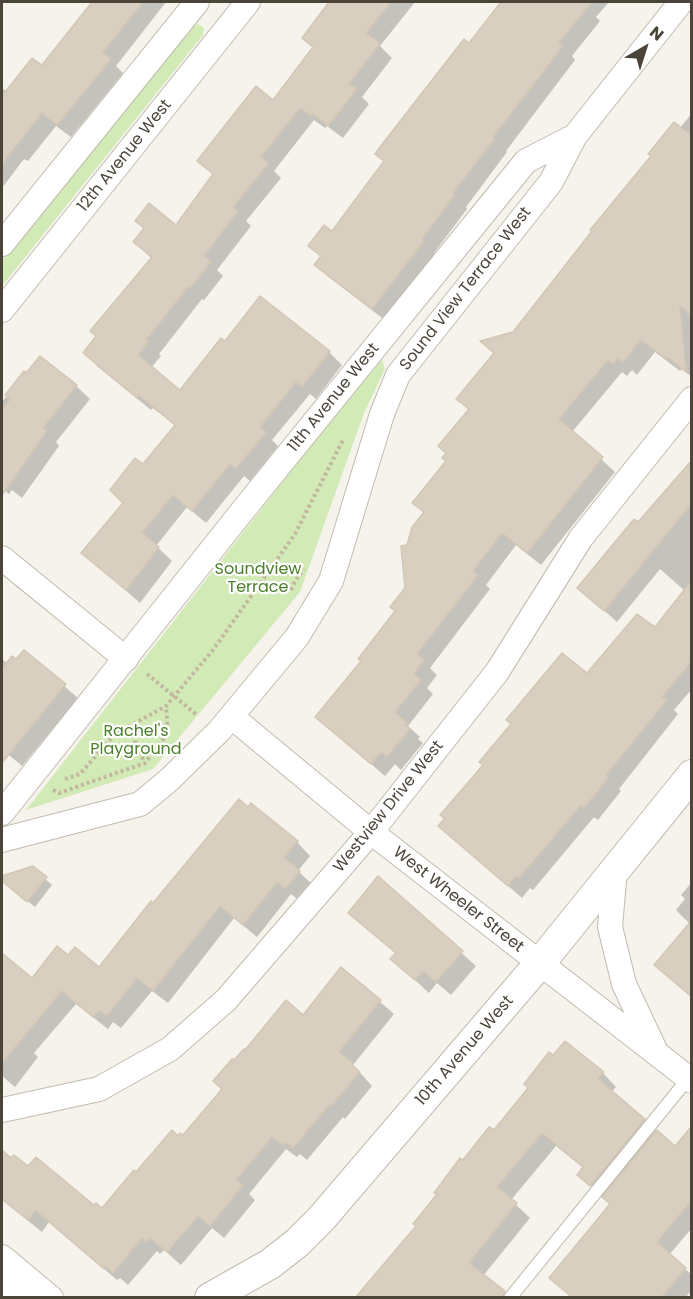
<!DOCTYPE html>
<style>
body{margin:0}
#map{position:relative;width:693px;height:1299px;overflow:hidden;background:#f6f3ec;font-family:Poppins,sans-serif}
canvas{display:block}
.frame{position:absolute;inset:0;border:3px solid #4b4439;pointer-events:none}
.north{position:absolute;left:615px;top:18px;width:60px;height:60px;-webkit-text-stroke:4px #fff;paint-order:stroke;rotate:39deg;font-size:16px;font-weight:700;line-height:24px;text-align:center;color:#4b4439}
.north::after{content:'';display:block;margin:auto;width:21px;height:27px;background:#4b4439;clip-path:polygon(50% 0,100% 100%,50% 72%,0 100%)}
</style>
<div id="map">
<canvas width="693" height="1299"></canvas>
<div class="frame"></div>
<div class="north">N</div>
</div>
<script>
const context = document.querySelector('canvas').getContext('2d');
context.lineJoin = 'round';
function paint(path, color) {
  context.fillStyle = color;
  context.fill(path, 'evenodd');
}
function toPath(rows) {
  const path = new Path2D();
  for (const r of rows) {
    path.moveTo(r[0], r[1]);
    for (let i = 2; i < r.length; i += 2) path.lineTo(r[i], r[i + 1]);
  }
  return path;
}
function stroke(path, color, width, dash) {
  context.strokeStyle = color;
  context.lineWidth = width;
  context.lineCap = dash ? 'butt' : 'round';
  context.setLineDash(dash || []);
  context.stroke(path);
}
function drawText(font, color, halo, rows, align = 'center') {
  context.font = font + ' Poppins,sans-serif';
  context.lineWidth = 4.5;
  context.setLineDash([]);
  context.textBaseline = 'middle';
  context.strokeStyle = halo;
  context.fillStyle = color;
  for (const [text, x, y, turn = 0] of rows) {
    context.save();
    context.translate(x, y);
    context.rotate((+turn || 0) * Math.PI / 180);
    context.textAlign = isNaN(turn) ? turn : align;
    if (halo) context.strokeText(text, 0, 0);
    context.fillText(text, 0, 0);
    context.restore();
  }
}
const green = toPath([
 [198,24,204,28,203,35,2,286,2,260,192,26],
 [382,360,385,369,364,413,300,592,153,769,26,810,342,406]
]);
const shadow = toPath([
 [90,2,166,2,116,66,123,73,71,137,56,126,28,161,24,159,2,188,2,88,7,92,42,67,92,4],
 [336,2,415,2,380,46,392,58,362,97,369,104,343,138,327,126,325,128,314,120,274,171,281,178,246,221,251,226,217,270,223,276,204,300,202,299,159,354,161,356,151,368,180,392,225,343,329,352,342,365,316,399,310,394,272,440,278,446,250,481,244,476,206,523,187,507,156,546,172,561,140,603,83,553,125,503,144,466,176,426,153,408,151,410,98,367,85,353,152,259,135,242,145,229,137,221,176,227,214,175,199,161,273,102,314,48,304,38],
 [503,2,516,11,524,2,609,2,596,17,600,21,572,56,575,60,506,151,507,152,466,207,467,209,434,253,436,255,386,321,330,278,316,265,322,258,310,245,332,233],
 [692,113,692,377,682,369,680,371,655,352,637,375,632,370,627,376,622,372,572,432,615,472,541,565,516,545,486,585,490,589,430,668,437,675,427,688,433,694,408,726,420,737,418,739,423,743,401,770,395,764,385,776,317,717,362,661,397,612,407,588,408,547,425,514,414,503,447,461,470,410,458,398,495,354,483,342,514,333],
 [24,373,76,386,90,399,56,442,59,446,22,498,12,490,9,494,2,488,2,402],
 [692,497,692,689,674,710,678,714,619,789,621,791,598,820,594,817,533,890,530,888,522,898,453,838,587,676,655,630,685,591,660,569,617,622,579,588,638,524],
 [24,652,78,698,22,766,2,749,2,659,8,664,16,661],
 [297,842,310,856,298,871,313,885,300,901,291,894,257,937,234,918,168,1003,152,991,121,1028,113,1022,108,1029,76,1004,34,1053,38,1057,15,1087,2,1076,2,955,32,980,68,957,99,969,153,905],
 [33,868,52,885,35,907,2,880,2,877],
 [378,878,476,966,451,995,437,983,429,993,392,959,397,954,350,913],
 [692,882,692,997,656,965,690,924,676,910,685,899,681,895],
 [342,969,394,1014,353,1065,372,1086,345,1119,343,1117,307,1160,300,1154,297,1157,286,1149,249,1194,255,1200,224,1238,212,1228,181,1265,164,1250,160,1254,157,1251,128,1285,120,1278,117,1280,49,1222,42,1232,2,1200,3,1153,12,1160,102,1210,137,1174,178,1138,183,1137,223,1090,234,1062,303,1017],
 [603,1073,616,1087,612,1092,676,1148,692,1139,692,1228,669,1255,692,1275,692,1290,685,1298,572,1298,551,1278,611,1204,579,1175,584,1168,556,1146,511,1200,530,1218,483,1276,509,1298,357,1298,418,1226,463,1162,494,1132]
]);
const building = toPath([
 [92,2,143,2,103,52,111,59,104,68,57,125,42,113,2,164,2,96,32,58,42,65,92,2],
 [329,2,391,2,366,33,380,43,349,84,357,89,328,126,313,114,311,116,300,108,261,157,269,163,233,207,238,211,204,256,211,262,190,288,188,287,146,340,149,341,138,355,180,390,221,338,225,341,260,296,330,351,302,387,296,382,260,427,266,432,236,469,230,464,192,511,173,495,142,533,159,547,126,590,81,553,123,503,110,490,135,458,143,464,175,425,139,395,137,398,83,353,96,336,90,331,152,257,133,242,144,228,135,221,149,203,176,225,213,174,197,161,256,86,273,100,313,47,302,38,329,2],
 [501,2,592,2,559,42,563,46,493,137,495,138,453,193,455,194,422,239,424,241,372,309,314,265,321,256,308,246,324,225,332,231,384,161,375,154,380,147,464,39,469,43,501,2],
 [674,122,692,136,692,316,680,306,686,372,668,357,666,359,641,340,623,362,618,358,613,364,608,360,559,419,603,457,527,553,502,533,473,571,478,575,417,654,424,660,414,674,421,680,395,712,407,723,405,725,410,729,387,757,381,752,371,764,315,717,361,661,358,659,395,611,390,607,405,588,401,546,407,545,412,527,424,512,412,503,446,461,442,458,446,453,438,446,469,409,456,399,494,353,480,341,513,332,592,231,590,230,651,156,648,154,674,122],
 [40,356,77,385,43,428,47,431,2,495,2,410,10,399,5,395,24,371,26,373,40,356],
 [692,460,692,503,604,611,577,588,634,519,638,522,692,460],
 [692,580,692,661,662,697,667,700,606,775,609,777,584,808,581,805,519,878,516,876,508,886,438,826,445,818,440,815,483,765,479,762,511,724,506,720,562,653,587,673,637,614,655,627,692,580],
 [24,650,66,684,2,763,2,669,12,656,16,659,24,650],
 [239,799,248,807,251,803,298,841,284,857,300,871,285,889,277,882,243,925,220,906,153,991,137,978,107,1016,99,1010,93,1017,62,991,2,1063,2,953,32,978,57,946,68,955,75,947,99,967,151,901,153,903,239,799],
 [33,866,47,877,27,902,2,881,2,876,33,866],
 [378,876,463,951,436,982,423,971,415,980,390,959,396,953,348,913,378,876],
 [692,920,692,997,654,965,692,920],
 [341,967,381,1000,339,1052,353,1063,352,1065,360,1072,331,1106,329,1105,293,1148,286,1142,283,1145,272,1137,236,1180,243,1185,210,1226,198,1216,167,1252,150,1238,146,1242,142,1238,113,1273,105,1266,103,1268,35,1210,28,1220,2,1199,2,1150,11,1158,14,1155,28,1166,36,1157,94,1205,96,1203,102,1208,134,1170,136,1172,172,1130,178,1136,180,1133,183,1135,222,1089,213,1081,232,1059,234,1060,244,1049,245,1050,286,1000,303,1015,341,967],
 [565,1041,604,1072,598,1079,645,1119,590,1186,577,1175,583,1167,542,1133,497,1187,517,1203,469,1263,505,1291,502,1298,355,1298,416,1226,413,1224,437,1194,434,1193,460,1158,463,1160,489,1127,494,1130,528,1088,524,1084,549,1052,553,1055,565,1041],
 [692,1126,692,1200,657,1242,686,1268,661,1298,573,1298,549,1278,610,1204,602,1197,657,1130,675,1146,692,1126]
]);
const path = toPath([
 [291,590,295,581,304,569],
 [147,674,197,715],
 [132,735,144,762],
 [65,779,80,774,115,734,166,706,213,650,295,534,343,440],
 [53,790,59,793,145,763,168,733,166,706]
]);
const service = toPath([
 [510,1298,691,1075]
]);
const minor = toPath([
 [2,244,197,2],
 [2,310,248,2],
 [2,558,126,659],
 [232,717,371,832,692,1081],
 [2,813,248,504,526,161,575,136,681,2],
 [2,840,140,804,169,780,219,731,297,637,331,581,382,414,398,375,551,182,575,136],
 [615,869,610,927,624,984,656,1052],
 [2,1110,99,1089,170,1049,226,1000,371,832,497,672,581,538,692,399],
 [2,1257,51,1298],
 [2,1281,22,1298]
]);
const tertiary = toPath([
 [210,1298,270,1264,297,1243,321,1219,540,963,692,775]
]);
const streetNames = [
 ["12th Avenue West",125,156,-51],
 ["Sound View Terrace West",466,289,-52],
 ["11th Avenue West",334,398,-51],
 ["Westview Drive West",389,807,-51],
 ["West Wheeler Street",458,900,38],
 ["10th Avenue West",465,1051,-49]
];
const parkNames = [
 ["Soundview",258,570],
 ["Terrace",258,588],
 ["Rachel's",136,732],
 ["Playground",136,750]
];
paint(green, '#d2eab5');
paint(shadow, '#0003');
paint(building, '#d8cfc1');
stroke(building, '#d3c7b4', 1.5);
stroke(service, '#c2bbae', 14);
stroke(minor, '#c2bbae', 26);
stroke(tertiary, '#c2bbae', 32);
stroke(path, '#c4b79f', 4, [3, 3]);
stroke(service, '#fff', 12);
stroke(minor, '#fff', 24);
stroke(tertiary, '#fff', 30);
drawText('16px', '#4b4439', '#fff', streetNames);
drawText('16px', '#4a7f2a', '#fff', parkNames);
</script>
